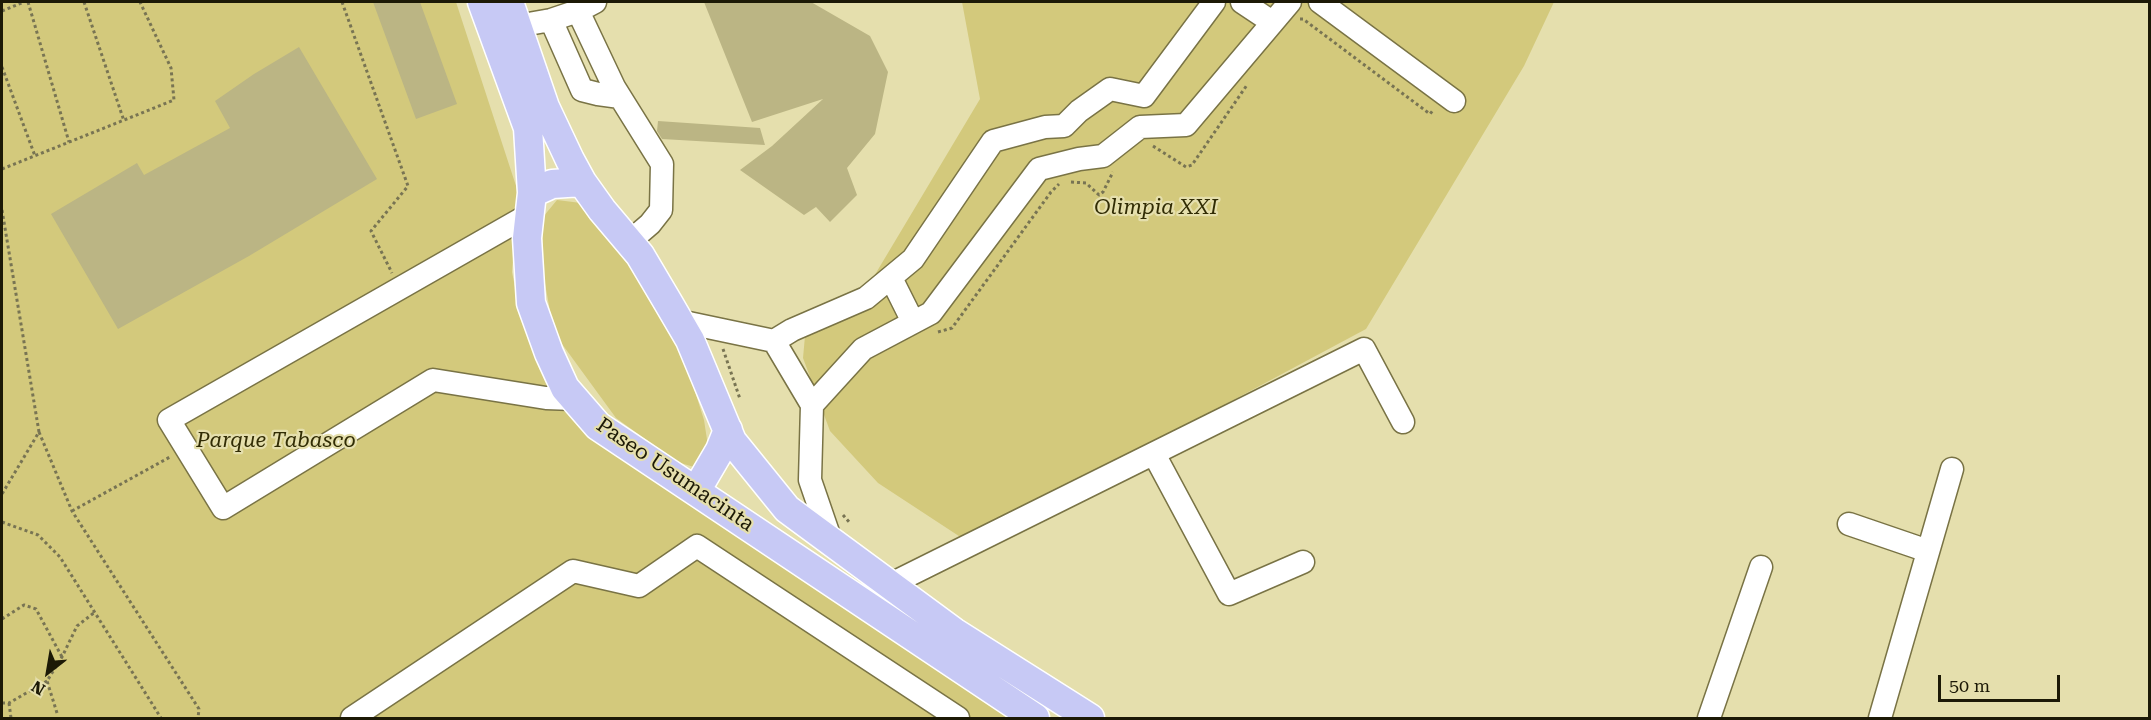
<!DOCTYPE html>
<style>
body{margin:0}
#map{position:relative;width:2151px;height:720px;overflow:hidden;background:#e5dfad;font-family:"Roboto Serif",serif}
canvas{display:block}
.frame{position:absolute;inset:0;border:3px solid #1c1906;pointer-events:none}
.north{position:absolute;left:18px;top:642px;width:60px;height:60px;-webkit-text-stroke:4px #e5dfad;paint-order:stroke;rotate:211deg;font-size:16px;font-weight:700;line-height:24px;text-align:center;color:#1c1906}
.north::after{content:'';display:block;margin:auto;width:21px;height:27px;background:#1c1906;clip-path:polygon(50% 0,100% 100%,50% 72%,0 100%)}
.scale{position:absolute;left:1938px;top:675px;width:122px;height:27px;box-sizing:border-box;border:3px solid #1c1906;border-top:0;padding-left:8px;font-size:18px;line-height:21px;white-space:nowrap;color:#1c1906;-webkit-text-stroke:4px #e5dfad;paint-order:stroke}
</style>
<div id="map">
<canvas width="2151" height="720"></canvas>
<div class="frame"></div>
<div class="north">N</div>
<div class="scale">50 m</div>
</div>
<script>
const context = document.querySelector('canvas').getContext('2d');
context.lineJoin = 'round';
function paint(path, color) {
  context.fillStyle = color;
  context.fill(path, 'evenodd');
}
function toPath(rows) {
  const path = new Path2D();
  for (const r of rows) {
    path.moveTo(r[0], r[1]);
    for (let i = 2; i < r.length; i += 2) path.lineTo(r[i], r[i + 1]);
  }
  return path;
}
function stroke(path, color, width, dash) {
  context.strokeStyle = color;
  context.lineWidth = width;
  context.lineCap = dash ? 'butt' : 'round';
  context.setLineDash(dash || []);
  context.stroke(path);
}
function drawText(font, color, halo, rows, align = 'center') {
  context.font = font + ' "Roboto Serif",serif';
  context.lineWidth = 4.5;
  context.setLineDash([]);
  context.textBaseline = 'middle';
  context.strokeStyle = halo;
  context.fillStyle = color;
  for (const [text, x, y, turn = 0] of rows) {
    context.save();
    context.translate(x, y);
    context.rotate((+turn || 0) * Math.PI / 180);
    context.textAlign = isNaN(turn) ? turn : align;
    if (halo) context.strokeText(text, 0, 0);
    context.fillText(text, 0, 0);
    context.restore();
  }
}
const green = toPath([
 [2,2,456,2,518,192,512,272,519,307,558,395,1013,718,2,718],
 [962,2,1554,2,1524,66,1366,329,968,542,878,483,830,431,803,358,807,314,867,288,980,99],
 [557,200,581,203,646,279,681,347,704,420,708,446,694,467,677,462,616,418,554,333,542,267,543,217]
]);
const building = toPath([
 [373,2,420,2,457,104,416,119],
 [704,2,811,2,870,36,888,72,875,134,847,168,857,195,830,222,816,207,804,215,740,170,772,146,823,99,752,122],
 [299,47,377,179,249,256,118,329,51,214,137,163,144,175,230,128,215,101,254,74],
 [658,121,760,128,765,145,662,139,657,131]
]);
const path = toPath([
 [28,2,69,142],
 [84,2,124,121],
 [342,2,408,186,371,231,392,273],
 [2,11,24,2],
 [1300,19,1303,19,1430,114,1434,109],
 [2,67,35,156],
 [1153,146,1186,167,1192,165,1247,85],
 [2,169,174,100,171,68,140,2],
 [1071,182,1086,183,1099,195,1103,192,1113,172],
 [2,210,39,432,2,494],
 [938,332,952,328,1051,192,1059,184],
 [723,349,740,399],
 [39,432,72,511,199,709,198,718],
 [72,511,170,457],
 [843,515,850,523],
 [2,522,38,535,60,557,161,718],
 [2,619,24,605,36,609,62,657],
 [2,703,9,703,47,681],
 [9,703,11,718],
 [57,713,47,681,62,657,77,626,95,612]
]);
const minor = toPath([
 [1242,2,1272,22],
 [1320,2,1454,101],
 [578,11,614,87,662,164,661,210,650,224,629,242],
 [551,20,582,90,598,94,620,97],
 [517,26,551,20,578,11,595,2],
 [530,214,169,420,223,508,433,380,546,398,574,399],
 [891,278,913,322],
 [679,321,774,341,812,405,810,480,831,541],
 [774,341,792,330,866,298,913,259,993,141,1045,127,1064,126,1079,111,1110,89,1144,96,1214,2],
 [812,405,863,349,931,313,1039,169,1079,159,1103,156,1140,127,1186,125,1290,2],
 [1154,454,1229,594,1303,562],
 [1849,524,1928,551],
 [889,585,1364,349,1403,422],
 [352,718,573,571,639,586,697,546,958,718],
 [1709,718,1761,567],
 [1880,718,1952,469]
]);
const major = toPath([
 [482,2,528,128,532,193,527,238,531,303,549,353,565,388,598,426,1035,718],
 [509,2,545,107,570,160,582,182,602,210,640,255,669,304,690,340,732,441,787,509,954,632,1090,718],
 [532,193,552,184,582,182],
 [696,491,720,450,728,430]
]);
const parkNames = [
 ["Olimpia XXI",1156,208],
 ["Parque Tabasco",276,441]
];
const streetNames = [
 ["Paseo Usumacinta",675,475,34]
];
paint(green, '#d3c97c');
paint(building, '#bbb584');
stroke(minor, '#797345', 25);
stroke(major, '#fff', 31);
stroke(path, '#787453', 3, [3, 3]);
stroke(minor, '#fff', 22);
stroke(major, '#c7c9f5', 28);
drawText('italic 21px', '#312c04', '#e5dfad', parkNames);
drawText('21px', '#1c1906', '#e5dfad', streetNames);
</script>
